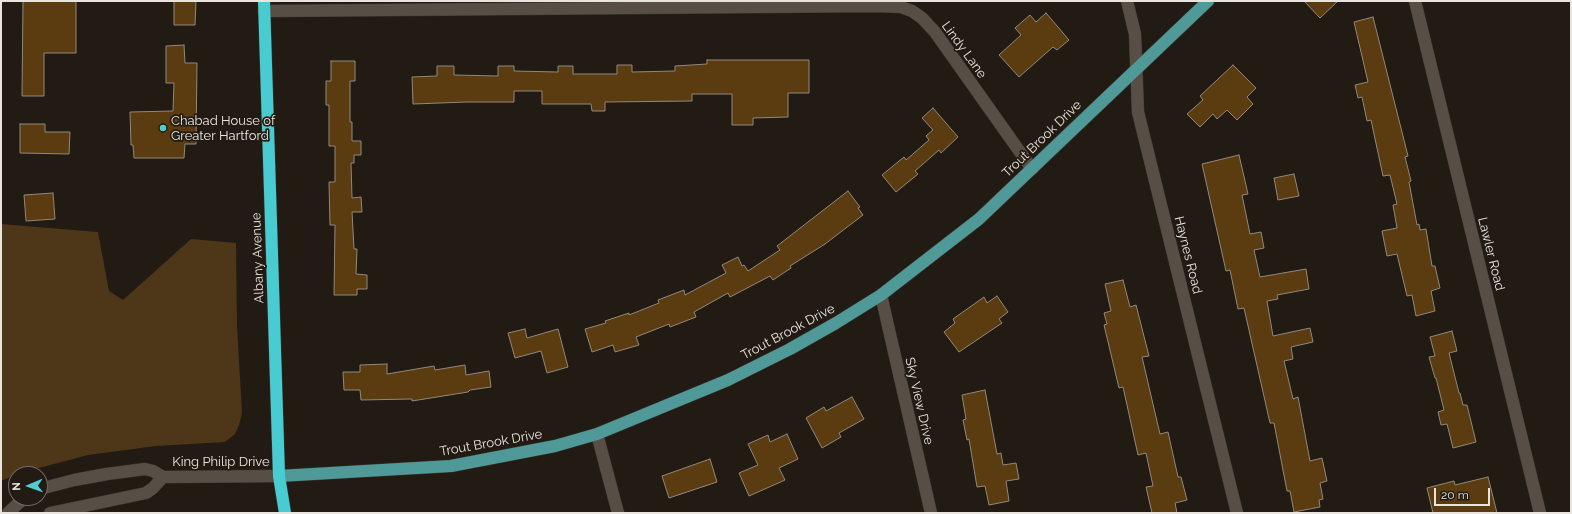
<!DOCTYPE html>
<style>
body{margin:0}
#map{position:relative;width:1572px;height:514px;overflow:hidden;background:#221b13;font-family:Raleway,sans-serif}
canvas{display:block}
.frame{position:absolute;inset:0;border:2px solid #e9e4de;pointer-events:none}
.north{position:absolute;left:8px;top:466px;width:40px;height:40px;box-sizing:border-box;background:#221b13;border:1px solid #726b64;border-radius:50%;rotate:268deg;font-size:11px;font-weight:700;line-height:16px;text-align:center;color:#e9e4de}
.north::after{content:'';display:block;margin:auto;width:14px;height:18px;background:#51ccd1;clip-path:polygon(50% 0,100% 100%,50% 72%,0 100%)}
.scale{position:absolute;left:1434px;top:488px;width:56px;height:18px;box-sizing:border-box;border:2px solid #e9e4de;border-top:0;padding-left:5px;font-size:12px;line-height:14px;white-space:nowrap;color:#e9e4de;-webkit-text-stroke:3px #221b13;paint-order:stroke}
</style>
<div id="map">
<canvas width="1572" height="514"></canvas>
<div class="frame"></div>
<div class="north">N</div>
<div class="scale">20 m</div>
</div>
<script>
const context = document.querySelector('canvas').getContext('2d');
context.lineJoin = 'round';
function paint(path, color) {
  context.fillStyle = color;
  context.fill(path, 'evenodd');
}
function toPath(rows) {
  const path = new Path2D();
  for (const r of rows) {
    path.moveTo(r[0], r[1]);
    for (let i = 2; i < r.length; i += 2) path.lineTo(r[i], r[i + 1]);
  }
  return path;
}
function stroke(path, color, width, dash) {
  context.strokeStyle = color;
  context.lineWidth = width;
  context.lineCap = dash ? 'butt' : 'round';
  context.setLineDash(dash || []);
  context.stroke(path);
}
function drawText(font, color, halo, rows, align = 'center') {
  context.font = font + ' Raleway,sans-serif';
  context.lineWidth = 3.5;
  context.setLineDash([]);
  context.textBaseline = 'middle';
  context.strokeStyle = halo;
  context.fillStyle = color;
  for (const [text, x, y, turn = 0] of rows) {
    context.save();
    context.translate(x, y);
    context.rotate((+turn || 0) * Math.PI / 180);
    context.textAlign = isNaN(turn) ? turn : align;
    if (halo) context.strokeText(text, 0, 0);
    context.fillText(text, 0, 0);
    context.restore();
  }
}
const green = toPath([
 [1,224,98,232,109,291,123,300,191,239,236,243,237,326,242,413,239,425,235,434,225,442,156,446,88,455,20,473,1,481]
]);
const building = toPath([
 [23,1,76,1,76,53,44,53,44,96,22,96,23,1],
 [174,1,196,1,195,25,174,25,174,1],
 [1304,1,1338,1,1320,18,1304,1],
 [1046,13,1069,40,1057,50,1053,47,1019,77,999,55,1021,35,1015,28,1030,15,1036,22,1046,13],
 [1373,17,1408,156,1405,157,1411,181,1409,182,1417,225,1419,224,1420,230,1426,229,1432,266,1435,266,1440,288,1431,291,1435,311,1416,316,1412,295,1407,296,1397,254,1387,256,1382,231,1397,228,1393,205,1397,204,1390,175,1383,176,1371,120,1367,121,1362,97,1358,98,1355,85,1368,82,1354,22,1373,17],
 [184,45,185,63,197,63,196,144,185,144,184,158,134,158,133,145,131,145,130,112,173,111,174,83,166,83,166,46,184,45],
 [707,60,809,60,809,93,788,93,788,117,753,118,753,125,732,125,732,94,692,94,692,101,605,102,605,111,592,111,591,104,542,104,542,91,514,91,514,102,467,102,413,104,412,77,437,76,437,66,454,66,454,75,498,76,498,66,514,66,514,71,558,72,558,66,573,66,573,74,617,74,617,65,632,65,632,72,675,71,675,66,707,64,707,60],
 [331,61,355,61,355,81,350,81,350,122,352,122,352,141,361,141,361,155,354,155,354,163,351,163,352,198,361,197,362,212,352,212,354,249,357,249,356,274,367,275,367,289,357,289,357,295,334,295,335,225,330,225,329,182,335,182,335,146,329,146,329,105,326,105,326,81,331,81,331,61],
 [1233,65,1256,88,1247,97,1253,104,1237,120,1227,110,1217,119,1213,114,1200,127,1187,114,1203,100,1200,96,1233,65],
 [933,108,958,137,941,153,939,150,915,171,918,174,896,192,882,175,904,157,906,160,929,140,926,136,933,130,922,118,933,108],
 [20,124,45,124,45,132,70,132,69,154,20,153,20,124],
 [1239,155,1248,194,1242,195,1250,234,1261,232,1264,248,1254,250,1260,277,1306,269,1309,289,1277,295,1278,299,1267,301,1273,336,1310,328,1313,342,1291,347,1293,359,1284,361,1293,399,1298,397,1310,461,1322,458,1327,481,1320,483,1323,499,1319,500,1320,507,1294,512,1290,491,1287,491,1274,423,1270,423,1244,308,1238,309,1230,270,1226,271,1202,164,1239,155],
 [1294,174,1299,196,1278,200,1274,178,1294,174],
 [848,191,860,207,858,208,863,215,825,244,790,266,791,268,773,280,770,276,730,297,728,293,694,312,696,317,670,327,669,324,636,337,639,345,615,352,613,345,592,352,585,329,606,323,605,321,629,313,629,315,659,303,658,300,684,290,685,295,726,273,722,265,738,257,742,266,744,265,748,271,780,250,777,246,848,191],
 [53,193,55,219,26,221,24,195,53,193],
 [1123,280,1130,307,1136,305,1149,356,1142,357,1160,434,1168,432,1178,477,1181,477,1187,500,1175,503,1177,513,1152,513,1146,487,1153,486,1146,453,1138,455,1123,387,1119,388,1104,325,1107,324,1104,313,1111,311,1105,284,1123,280],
 [997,296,1008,312,999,319,1002,323,959,352,944,332,955,323,953,319,984,297,987,303,997,296],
 [525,329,527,338,558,329,568,367,547,373,541,351,515,358,508,333,525,329],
 [1452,331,1457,351,1449,353,1459,393,1460,393,1463,405,1467,405,1476,442,1453,448,1447,424,1441,425,1438,412,1444,410,1436,378,1435,378,1429,357,1435,356,1430,337,1452,331],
 [387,364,387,374,434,366,435,370,465,365,466,375,489,371,491,387,470,390,468,392,412,401,412,399,361,400,360,390,344,390,343,372,360,372,360,365,387,364],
 [985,390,997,454,1001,453,1003,465,1016,463,1019,479,1006,481,1009,501,989,505,985,486,977,487,969,439,967,440,963,420,966,419,962,395,985,390],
 [852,397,864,419,839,433,841,437,822,448,806,418,824,407,826,411,852,397],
 [787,434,798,459,779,468,785,480,749,496,739,473,758,465,748,444,768,435,770,442,787,434],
 [710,459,717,482,669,498,662,476,710,459],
 [1488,477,1497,513,1433,513,1427,488,1454,481,1455,485,1488,477]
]);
const minor = toPath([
 [1127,1,1135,34,1138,112,1237,513],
 [1415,1,1540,513],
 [264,11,877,6,901,7,912,11,922,18,935,32,1032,169],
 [881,295,931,513],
 [597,434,618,513],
 [40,489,74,480,107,474,145,469,153,471,163,477,279,476],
 [8,513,24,498],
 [50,513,146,493,153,488,163,477]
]);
const major = toPath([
 [279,476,451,466,555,446,597,434,728,380,790,349,836,323,881,295,979,219,1208,1]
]);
const highway = toPath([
 [264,1,279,476,285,513]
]);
const markers = [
 [163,128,4,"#51ccd1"]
];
const streetNames = [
 ["Lindy Lane",964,50,54],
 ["Trout Brook Drive",1042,139,-44],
 ["Lawler Road",1491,254,76],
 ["Haynes Road",1188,255,76],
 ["Albany Avenue",258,258,-92],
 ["Trout Brook Drive",788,332,-28],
 ["Sky View Drive",919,401,77],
 ["Trout Brook Drive",491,443,-10],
 ["King Philip Drive",221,462]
];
const poiNames = [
 ["Chabad House of",171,121],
 ["Greater Hartford",171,136]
];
paint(green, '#4e3618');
paint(building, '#5b3c10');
stroke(building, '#92887e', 1);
stroke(minor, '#3c3732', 13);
stroke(major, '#3c3732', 13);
stroke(highway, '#3c3732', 13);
stroke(minor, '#574f45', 12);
stroke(major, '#4f9a99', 12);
stroke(highway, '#49ccd1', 12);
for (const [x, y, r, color] of markers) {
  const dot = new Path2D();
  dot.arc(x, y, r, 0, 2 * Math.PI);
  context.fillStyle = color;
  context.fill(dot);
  stroke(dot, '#221b13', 1.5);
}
drawText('13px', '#e9e4de', '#221b13', streetNames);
drawText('13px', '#e9e4de', '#221b13', poiNames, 'left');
</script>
